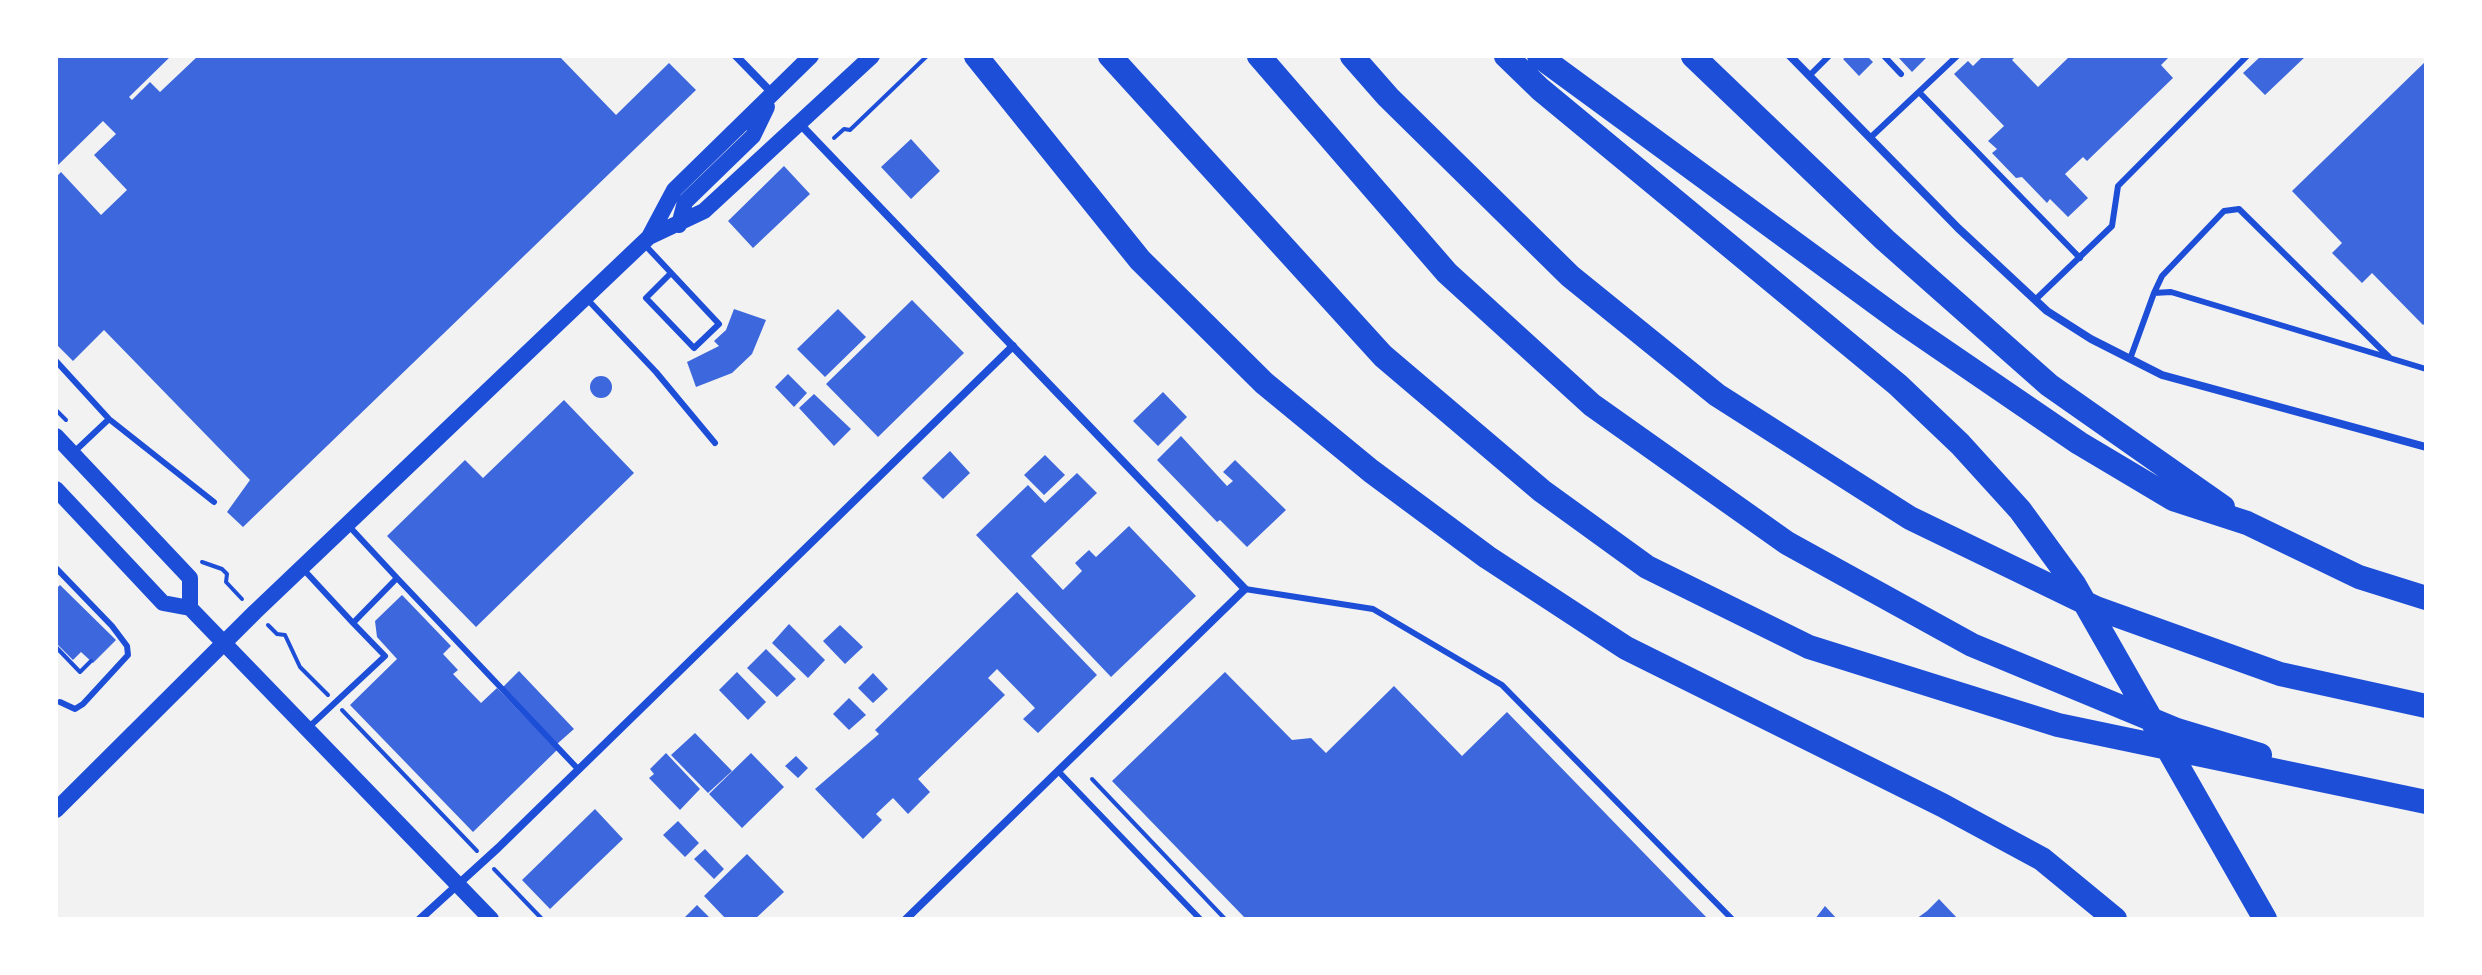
<!DOCTYPE html>
<style>
body{margin:0}
#map{position:relative;width:2482px;height:975px;overflow:hidden;background:#f2f2f2;font-family:"Alegreya Sans",sans-serif}
canvas{display:block}
.frame{position:absolute;inset:0;border:58px solid #fff;pointer-events:none}
</style>
<div id="map">
<canvas width="2482" height="975"></canvas>
<div class="frame"></div>
</div>
<script>
const context = document.querySelector('canvas').getContext('2d');
context.lineJoin = 'round';
function paint(path, color) {
  context.fillStyle = color;
  context.fill(path, 'evenodd');
}
function toPath(rows) {
  const path = new Path2D();
  for (const r of rows) {
    if (r.length === 3) {
      path.moveTo(r[0] + r[2], r[1]);
      path.arc(r[0], r[1], r[2], 0, 2 * Math.PI);
      continue;
    }
    path.moveTo(r[0], r[1]);
    for (let i = 2; i < r.length; i += 2) path.lineTo(r[i], r[i + 1]);
  }
  return path;
}
function stroke(path, color, width, dash) {
  context.strokeStyle = color;
  context.lineWidth = width;
  context.lineCap = dash ? 'butt' : 'round';
  context.setLineDash(dash || []);
  context.stroke(path);
}
const building = toPath([
 [56,56,171,56,129,97,132,100,150,82,160,92,198,56,559,56,616,115,669,63,696,90,243,527,227,512,250,480,104,330,73,361,56,344,56,177,61,172,101,215,127,190,94,155,116,134,103,121,56,167],
 [1847,56,1867,56,1873,62,1859,76,1843,59],
 [1897,56,1928,56,1912,72],
 [1983,56,2016,56,2012,60,2038,87,2070,56,2170,56,2161,65,2173,78,2087,161,2083,157,2065,174,2088,198,2068,217,2050,199,2047,203,2022,177,2016,178,1992,153,1997,149,1988,141,2004,126,1954,74,1968,61,1973,66],
 [2261,56,2306,56,2265,95,2243,73],
 [2426,61,2426,322,2423,325,2372,273,2362,283,2332,253,2342,243,2292,191],
 [911,139,940,171,911,199,881,167],
 [784,166,810,194,753,248,728,221],
 [912,300,964,353,878,437,826,384],
 [734,309,766,320,752,354,732,373,696,387,687,362,719,346,714,341,726,330],
 [838,309,866,337,825,377,797,349],
 [788,374,807,393,794,407,775,387],
 [601,387,11],
 [1163,392,1187,417,1158,446,1133,421],
 [814,394,851,429,834,446,799,408],
 [564,400,634,473,476,627,387,536,465,460,483,478],
 [1181,436,1227,486,1233,481,1223,472,1235,460,1286,510,1247,547,1220,520,1217,522,1157,460],
 [950,451,970,473,943,499,922,478],
 [1045,455,1065,475,1044,495,1024,475],
 [1077,473,1097,493,1031,556,1063,590,1082,571,1075,563,1089,550,1096,557,1129,526,1196,596,1111,677,976,535,1028,485,1045,503],
 [60,585,116,640,93,663,81,652,73,660,56,643,56,589],
 [1017,592,1097,675,1038,733,1023,719,1035,708,997,669,988,678,1005,695,918,779,930,792,908,814,893,798,876,814,882,820,863,839,815,789,879,734,875,730],
 [402,595,451,646,443,654,458,670,453,674,481,703,497,688,557,750,473,832,350,705,397,659,377,637,375,621],
 [789,624,825,660,808,678,772,643],
 [840,625,863,647,845,664,823,641],
 [766,649,796,679,777,697,747,668],
 [519,671,574,729,557,744,503,687],
 [737,672,766,702,748,720,719,690],
 [1225,672,1292,740,1311,738,1326,753,1394,686,1462,756,1507,712,1708,919,1246,919,1112,781],
 [873,673,888,689,873,703,858,688],
 [849,698,866,715,849,730,833,714],
 [695,733,732,771,708,793,671,755],
 [666,753,700,789,680,810,649,778,654,774,650,769],
 [751,753,784,787,742,828,709,794],
 [796,756,808,768,798,778,785,766],
 [595,809,623,839,550,909,522,880],
 [678,821,699,843,685,857,663,835],
 [705,849,724,869,714,879,694,859],
 [747,854,784,892,755,919,726,919,704,896],
 [1939,899,1958,919,1916,919,1927,911],
 [697,905,711,919,683,919],
 [1825,906,1837,919,1815,919]
]);
const path = toPath([
 [834,138,844,129,850,130,927,56],
 [56,410,66,420],
 [202,562,222,569,227,574,226,582,242,599],
 [268,625,277,634,285,635,300,667,328,695],
 [56,647,80,672,91,661],
 [342,710,477,851],
 [1092,779,1225,919],
 [494,869,542,919]
]);
const service = toPath([
 [1884,56,1901,74],
 [1809,76,1829,56],
 [1919,92,2080,258],
 [1870,138,1957,56],
 [645,245,719,324,694,348,646,298,671,273],
 [2154,293,2162,276,2224,211,2239,209,2389,357],
 [586,298,656,372,715,443],
 [2035,300,2112,226,2118,186,2247,56],
 [2130,359,2154,293,2171,292,2426,369],
 [56,361,109,419,214,502],
 [74,452,109,419],
 [56,568,112,626,127,646,128,655,83,704,75,709,60,702],
 [304,570,353,623],
 [397,578,578,769],
 [1245,589,1373,609,1502,685,1732,919],
 [309,727,385,656,353,623,397,578,347,524],
 [1059,772,1200,919]
]);
const minor = toPath([
 [736,56,773,94],
 [1790,56,1958,228,2047,311,2091,339,2162,375,2426,447],
 [799,123,1245,589,906,919],
 [420,919,498,848,1013,346]
]);
const secondary = toPath([
 [679,225,685,202,753,136,767,107],
 [649,237,704,211,872,56],
 [56,436,190,578,190,608],
 [56,489,163,603,190,608,491,919],
 [56,810,255,612,649,237,674,190,811,56]
]);
const motorway = toPath([
 [976,56,1140,260,1264,383,1371,471,1487,557,1626,648,1942,805,2042,859,2115,919],
 [1110,56,1383,356,1542,491,1647,567,1809,647,2058,725,2426,802],
 [1259,56,1447,273,1592,405,1787,543,1972,645,2177,730,2260,755],
 [1352,56,1388,97,1570,276,1717,395,1910,518,2096,608,2280,674,2426,706],
 [1506,56,1540,89,1898,385,1960,444,2020,510,2074,584,2265,919],
 [1539,56,1902,322,2079,443,2173,499,2247,523,2359,577,2426,598],
 [1693,56,1885,240,2049,385,2223,507]
]);
paint(building, '#3d67dc');
stroke(path, '#1d4ed8', 4);
stroke(service, '#1d4ed8', 6);
stroke(minor, '#1d4ed8', 8);
stroke(secondary, '#1d4ed8', 16);
stroke(motorway, '#1d4ed8', 24);
</script>
